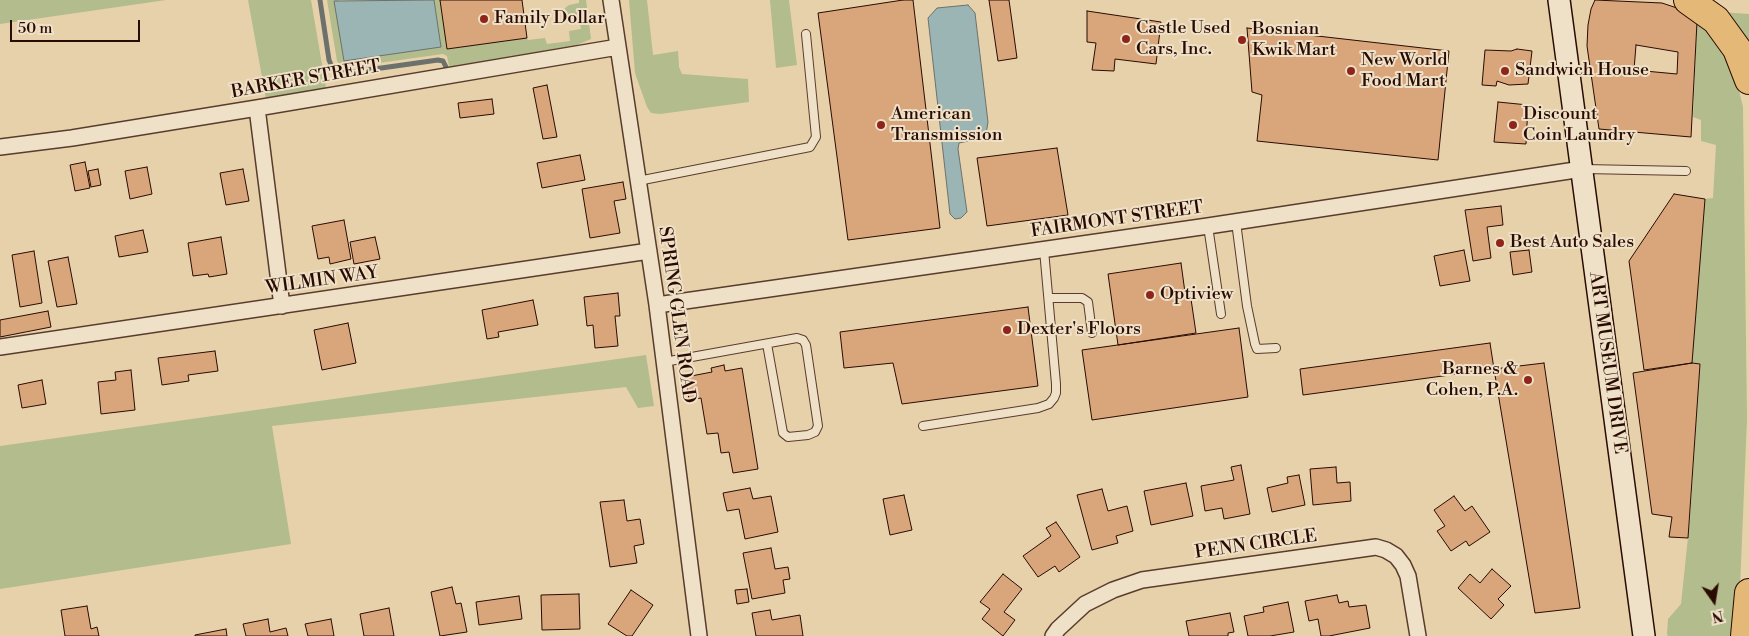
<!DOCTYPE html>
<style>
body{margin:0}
#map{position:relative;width:1749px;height:636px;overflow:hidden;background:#e7d1ab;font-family:"Libre Bodoni",serif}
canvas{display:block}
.north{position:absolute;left:1689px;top:576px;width:50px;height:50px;-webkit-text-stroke:4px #efe1c8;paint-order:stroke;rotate:167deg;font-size:14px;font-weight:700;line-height:20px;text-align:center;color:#2a0b02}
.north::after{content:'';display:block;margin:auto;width:18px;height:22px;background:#2a0b02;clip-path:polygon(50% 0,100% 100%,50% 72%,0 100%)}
.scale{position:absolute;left:10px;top:20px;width:130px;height:22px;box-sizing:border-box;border:2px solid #2a0b02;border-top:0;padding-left:6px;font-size:15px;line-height:18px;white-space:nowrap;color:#2a0b02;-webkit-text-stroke:4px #efe1c8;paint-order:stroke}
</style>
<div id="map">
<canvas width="1749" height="636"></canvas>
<div class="north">N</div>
<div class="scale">50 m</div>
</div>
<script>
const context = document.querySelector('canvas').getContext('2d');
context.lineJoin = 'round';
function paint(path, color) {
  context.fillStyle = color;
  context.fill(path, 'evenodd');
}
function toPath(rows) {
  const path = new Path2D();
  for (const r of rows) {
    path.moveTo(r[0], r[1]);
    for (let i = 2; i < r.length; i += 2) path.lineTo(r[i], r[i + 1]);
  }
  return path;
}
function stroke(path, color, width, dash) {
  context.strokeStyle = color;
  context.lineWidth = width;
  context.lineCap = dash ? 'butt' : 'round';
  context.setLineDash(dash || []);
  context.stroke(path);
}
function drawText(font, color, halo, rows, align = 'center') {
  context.font = font + ' "Libre Bodoni",serif';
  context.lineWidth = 4;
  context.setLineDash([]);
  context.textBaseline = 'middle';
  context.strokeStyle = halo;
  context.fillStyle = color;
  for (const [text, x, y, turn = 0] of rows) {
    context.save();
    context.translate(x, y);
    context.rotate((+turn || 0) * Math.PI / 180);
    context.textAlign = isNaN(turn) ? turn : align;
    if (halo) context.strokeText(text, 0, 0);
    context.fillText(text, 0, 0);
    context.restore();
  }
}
const green = toPath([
 [0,0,166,0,0,24],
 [248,0,311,0,326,88,266,99],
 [327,0,338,0,440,47,434,0,440,0,448,49,527,38,528,40,545,38,547,44,570,41,569,31,581,29,579,17,566,18,565,8,569,5,579,3,579,0,586,0,591,39,565,50,450,71,447,56,443,54,343,68,337,61],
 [629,0,647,0,653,55,678,51,679,67,682,74,748,79,749,102,660,114,651,113,647,107,635,73],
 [770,0,789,0,797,65,776,68],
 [1720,12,1749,14,1749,55],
 [1697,22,1708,26,1732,63,1743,107,1747,419,1738,636,1668,636,1667,634,1668,619,1681,604,1690,518,1700,364,1692,363,1705,199,1713,198,1716,145,1701,141,1701,120,1693,117],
 [646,355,654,406,638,408,626,387,272,426,291,544,0,589,0,446]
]);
const water = toPath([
 [434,0,441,47,344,61,334,1,434,0],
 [968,5,975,13,988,122,986,134,978,139,959,143,958,149,967,212,961,218,955,219,950,214,928,18,937,8,968,5]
]);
const stream = toPath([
 [320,0,329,60,333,69,337,72,346,73,438,60,443,61,446,67]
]);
const building = toPath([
 [440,0,522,0,527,38,447,49,440,0],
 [903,0,913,0,940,228,848,240,818,13,903,0],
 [989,0,1009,0,1017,58,998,61,989,0],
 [1595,0,1662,3,1677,8,1697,22,1691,137,1599,129,1587,46,1588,25,1591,9,1595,0],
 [1087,11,1161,22,1156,64,1115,59,1114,71,1092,70,1096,43,1087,42,1087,11],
 [1247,28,1449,51,1438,160,1257,141,1262,95,1252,92,1247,28],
 [1636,45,1678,52,1677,74,1634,70,1636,45],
 [1517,49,1532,51,1528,84,1509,85,1497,81,1496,86,1482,85,1485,50,1511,51,1517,49],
 [547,85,557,137,543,139,533,88,547,85],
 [492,99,494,114,460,118,458,103,492,99],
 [1498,102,1528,105,1526,144,1494,142,1498,102],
 [1057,148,1068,215,987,226,977,158,1057,148],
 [580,155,585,180,542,188,537,163,580,155],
 [85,162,90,188,75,191,70,165,85,162],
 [147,167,152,194,130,199,125,171,147,167],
 [98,169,101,185,91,187,88,171,98,169],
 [243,169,249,201,226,205,220,173,243,169],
 [623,182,626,199,614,201,620,233,590,238,582,189,623,182],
 [1674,194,1705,199,1692,363,1644,370,1629,261,1674,194],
 [1501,206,1503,225,1487,227,1491,258,1473,261,1465,210,1501,206],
 [344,220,351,259,330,264,329,257,318,259,312,226,344,220],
 [143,230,148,252,119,257,115,236,143,230],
 [221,237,227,274,209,277,208,274,193,276,188,243,221,237],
 [375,237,380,259,354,264,350,242,375,237],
 [1464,250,1470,281,1440,286,1434,256,1464,250],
 [1529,250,1532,272,1513,275,1510,252,1529,250],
 [34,251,42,303,20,307,12,255,34,251],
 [68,257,77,304,57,307,48,261,68,257],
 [1181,263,1186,300,1191,299,1196,333,1118,345,1108,274,1181,263],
 [618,293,620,316,615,316,618,346,595,348,593,325,587,326,584,297,618,293],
 [533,300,538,325,498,332,499,337,487,339,482,310,533,300],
 [1028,307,1038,386,902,404,893,363,844,368,840,332,1028,307],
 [48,311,51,327,0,337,0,320,48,311],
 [348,323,356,363,322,370,314,330,348,323],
 [1239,328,1248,397,1092,420,1082,350,1239,328],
 [1490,343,1494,369,1303,395,1300,369,1490,343],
 [215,351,218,371,188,375,189,381,162,385,158,358,215,351],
 [1544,363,1580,608,1535,613,1494,369,1544,363],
 [1692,363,1700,364,1688,538,1669,537,1672,517,1652,514,1633,373,1692,363],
 [724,365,725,371,742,368,758,469,733,473,729,452,721,453,718,433,707,434,701,398,689,400,686,377,712,372,711,368,724,365],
 [131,370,135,410,101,414,98,382,116,380,115,372,131,370],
 [42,380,46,404,22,408,18,385,42,380],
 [1241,465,1250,514,1224,519,1222,508,1205,511,1201,486,1234,480,1231,467,1241,465],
 [1336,467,1337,483,1350,482,1351,501,1313,505,1310,469,1336,467],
 [1299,475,1305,505,1272,512,1267,488,1288,483,1287,477,1299,475],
 [1186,483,1193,516,1151,525,1144,491,1186,483],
 [750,488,753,499,771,496,778,532,745,539,739,509,727,511,723,493,750,488],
 [1102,489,1108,511,1127,506,1133,531,1116,536,1118,543,1092,550,1077,495,1102,489],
 [904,495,912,530,890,535,883,499,904,495],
 [1454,496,1465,511,1472,506,1490,532,1469,546,1466,541,1451,551,1437,531,1445,526,1434,510,1454,496],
 [624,500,627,521,640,519,644,544,634,546,637,563,610,567,600,502,624,500],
 [1056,522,1080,557,1059,572,1055,566,1038,577,1023,556,1051,536,1046,528,1056,522],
 [771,548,775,569,788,567,790,579,783,580,785,593,752,599,743,553,771,548],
 [1492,569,1511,586,1498,599,1504,605,1491,619,1458,588,1470,574,1480,583,1492,569],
 [1003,574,1022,589,1004,612,1015,620,1003,636,982,619,990,609,980,602,1003,574],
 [452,587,456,604,461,603,467,632,440,636,431,592,452,587],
 [747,589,749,602,737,604,735,590,747,589],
 [631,590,653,605,632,636,627,636,608,624,631,590],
 [579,594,580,629,542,630,541,595,579,594],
 [1337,595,1339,603,1348,601,1349,607,1366,605,1370,628,1329,636,1321,636,1318,619,1309,621,1305,601,1337,595],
 [519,596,522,619,479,625,476,602,519,596],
 [1288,602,1294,632,1270,636,1248,636,1244,616,1264,612,1263,607,1288,602],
 [87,606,91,629,97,627,99,636,65,636,61,610,87,606],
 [389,608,394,636,364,636,360,614,389,608],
 [770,610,772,620,800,615,803,636,756,636,752,613,770,610],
 [1230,613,1234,632,1228,633,1228,636,1189,636,1186,621,1230,613],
 [268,619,270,632,286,628,288,636,246,636,243,624,268,619],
 [331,619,334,636,308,636,305,624,331,619],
 [226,629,227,636,195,636,195,635,226,629]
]);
const lane = toPath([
 [1584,169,1686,171],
 [638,181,810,147,816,137,806,34],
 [1236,222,1247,306,1255,344,1257,349,1276,348],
 [1208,226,1221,314],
 [1049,298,1082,298,1088,302,1092,333],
 [664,362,797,338,803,340,806,345,818,426,815,432,808,435,788,437,783,433,767,344],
 [923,426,1038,408,1049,404,1054,398,1056,393,1056,384,1044,250]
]);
const street = toPath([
 [611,0,657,305,699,636],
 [257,108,282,306],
 [0,147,72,138,257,108,618,47],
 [657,305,1208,226,1582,169],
 [0,347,649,251],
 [1053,636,1058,629,1085,604,1113,590,1142,580,1376,547,1386,550,1396,556,1403,565,1408,576,1418,636]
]);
const secondary = toPath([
 [1559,0,1644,636]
]);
const highway = toPath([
 [1688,0,1716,20,1737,49,1749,80],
 [1745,636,1749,593]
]);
const markers = [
 [484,19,5,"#8f2418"],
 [1126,39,5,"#8f2418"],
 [1242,40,5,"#8f2418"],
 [1351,71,5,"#8f2418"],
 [1505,71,5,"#8f2418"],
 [881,125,5,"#8f2418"],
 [1513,125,5,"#8f2418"],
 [1500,243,5,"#8f2418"],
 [1150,295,5,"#8f2418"],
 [1007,330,5,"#8f2418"],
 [1528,380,5,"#8f2418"]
];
const poiNames = [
 ["Family Dollar",494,19],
 ["Castle Used",1136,29],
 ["Cars, Inc.",1136,50],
 ["Bosnian",1252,30],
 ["Kwik Mart",1252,51],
 ["New World",1361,61],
 ["Food Mart",1361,82],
 ["Sandwich House",1515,71],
 ["American",891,115],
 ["Transmission",891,136],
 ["Discount",1523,115],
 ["Coin Laundry",1523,136],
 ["Best Auto Sales",1510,243],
 ["Optiview",1160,295],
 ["Dexter's Floors",1017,330],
 ["Barnes &",1518,370,"right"],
 ["Cohen, P.A.",1518,391,"right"]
];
const streetNames = [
 ["BARKER STREET",306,80,-10],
 ["FAIRMONT STREET",1117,220,-8],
 ["WILMIN WAY",322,281,-8],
 ["SPRING GLEN ROAD",676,315,82],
 ["ART MUSEUM DRIVE",1607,363,82],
 ["PENN CIRCLE",1256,545,-8]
];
paint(green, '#b2bc8c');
paint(water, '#9ab5b3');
stroke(water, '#6d716c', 1);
stroke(stream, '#6d716c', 5);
paint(building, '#d9a67c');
stroke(building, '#2a0b02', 1);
stroke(lane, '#593c2c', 10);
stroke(street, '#593c2c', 18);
stroke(secondary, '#2a0b02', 24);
stroke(highway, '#2a0b02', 30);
stroke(lane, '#efe1c8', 8);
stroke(street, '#efe1c8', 15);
stroke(secondary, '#efe1c8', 21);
stroke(highway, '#e4b876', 28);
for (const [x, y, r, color] of markers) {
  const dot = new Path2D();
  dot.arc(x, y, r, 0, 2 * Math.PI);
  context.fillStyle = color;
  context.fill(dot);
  stroke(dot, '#efe1c8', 2);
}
drawText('18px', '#2a0b02', '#efe1c8', poiNames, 'left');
drawText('18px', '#2a0b02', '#efe1c8', streetNames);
</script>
